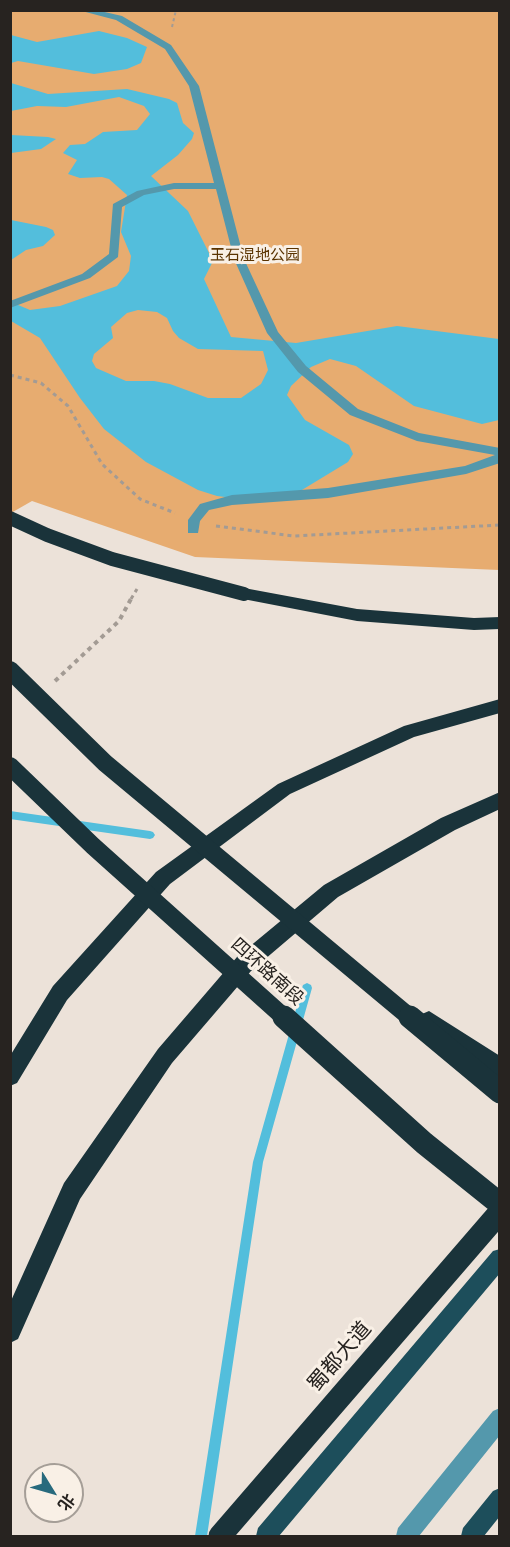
<!DOCTYPE html>
<meta charset="utf-8">
<style>
body{margin:0}
#map{position:relative;width:510px;height:1547px;overflow:hidden;background:#ece2d9;font-family:"PT Sans Narrow","Noto Sans SC",sans-serif}
canvas{display:block}
.frame{position:absolute;inset:0;border:12px solid #272320;pointer-events:none}
.north{position:absolute;left:24px;top:1463px;width:60px;height:60px;box-sizing:border-box;background:#f9f0e6;border:2px solid #a59e97;border-radius:50%;rotate:127deg;font-size:16px;font-weight:700;line-height:24px;text-align:center;color:#272320}
.north::after{content:'';display:block;margin:auto;width:21px;height:27px;background:#286a7d;clip-path:polygon(50% 0,100% 100%,50% 72%,0 100%)}
</style>
<div id="map">
<canvas width="510" height="1547"></canvas>
<div class="frame"></div>
<div class="north">北</div>
</div>
<script>
const context = document.querySelector('canvas').getContext('2d');
context.lineJoin = 'round';
function paint(path, color) {
  context.fillStyle = color;
  context.fill(path, 'evenodd');
}
function toPath(rows) {
  const path = new Path2D();
  for (const r of rows) {
    path.moveTo(r[0], r[1]);
    for (let i = 2; i < r.length; i += 2) path.lineTo(r[i], r[i + 1]);
  }
  return path;
}
function stroke(path, color, width, dash) {
  context.strokeStyle = color;
  context.lineWidth = width;
  context.lineCap = dash ? 'butt' : 'round';
  context.setLineDash(dash || []);
  context.stroke(path);
}
function drawText(font, color, halo, rows, align = 'center') {
  context.font = font + ' "PT Sans Narrow","Noto Sans SC",sans-serif';
  context.lineWidth = 6;
  context.setLineDash([]);
  context.textBaseline = 'middle';
  context.strokeStyle = halo;
  context.fillStyle = color;
  for (const [text, x, y, turn = 0] of rows) {
    context.save();
    context.translate(x, y);
    context.rotate((+turn || 0) * Math.PI / 180);
    context.textAlign = isNaN(turn) ? turn : align;
    if (halo) context.strokeText(text, 0, 0);
    context.fillText(text, 0, 0);
    context.restore();
  }
}
const green = toPath([
 [11,11,499,11,499,570,195,557,32,501,11,513]
]);
const water = toPath([
 [99,31,127,38,147,47,141,63,127,69,94,74,18,61,11,63,11,35,37,42],
 [11,83,48,94,127,89,169,99,177,103,183,123,194,133,192,139,178,155,151,176,188,211,213,261,204,279,231,337,296,343,397,326,499,339,499,420,482,424,414,406,356,366,330,359,311,367,291,386,287,395,305,420,349,445,353,454,348,462,292,496,242,499,217,496,198,490,146,462,104,429,80,398,40,338,11,321,11,302,30,310,60,306,117,286,129,271,131,256,121,232,127,195,109,179,102,177,80,178,68,174,77,160,63,153,70,145,85,144,103,132,137,130,150,114,144,106,119,97,66,107,37,106,11,111],
 [138,310,157,312,167,318,173,331,179,338,198,349,263,351,268,370,261,384,241,398,208,398,170,384,154,381,126,381,96,368,92,361,94,354,113,338,111,327,127,313],
 [11,135,48,137,56,139,41,149,11,153],
 [11,220,46,227,53,230,55,235,43,246,26,250,11,260]
]);
const stream = toPath([
 [10,811,150,831,153,832,155,835,153,838,150,839,10,819,10,811],
 [307,983,311,985,312,988,263,1162,207,1536,195,1536,253,1162,302,988,303,985,307,983]
]);
const pathFar2 = toPath([
 [172,27,176,10]
]);
const pathFar1 = toPath([
 [10,375,41,383,68,406,102,464,140,499,175,513],
 [216,526,294,536,500,525],
 [131,599,137,589]
]);
const path = toPath([
 [55,681,119,621,132,597]
]);
const minor = toPath([
 [78,10,96,10,122,16,171,45,199,86,244,259,278,332,306,366,358,409,419,433,500,448,500,463,466,474,328,498,232,505,209,510,200,521,198,533,188,533,188,520,200,504,232,495,328,488,465,466,495,455,417,441,350,415,298,372,267,333,234,259,216,189,174,189,144,195,122,207,118,257,90,278,10,308,10,301,82,274,109,254,113,204,137,191,174,183,214,183,189,86,165,49,116,20,78,10],
 [500,1408,500,1435,419,1536,396,1536,398,1528,493,1411,500,1408]
]);
const major = toPath([
 [500,1249,500,1273,279,1536,256,1536,258,1528,493,1251,500,1249],
 [500,1488,500,1516,484,1536,461,1536,463,1528,493,1491,500,1488]
]);
const highway = toPath([
 [244,588,357,609,474,618,500,617,500,629,474,630,357,621,238,598,236,594,238,590,244,588],
 [500,699,500,713,414,737,290,794,170,884,67,1000,17,1083,10,1086,10,1056,53,986,156,872,278,784,404,726,500,699],
 [500,792,500,809,455,830,338,897,251,971,172,1063,80,1199,18,1339,10,1343,10,1303,64,1183,158,1049,237,957,324,885,441,818,500,792],
 [429,1011,500,1056,500,1079,422,1028,419,1021,422,1014,429,1011]
]);
const highwayBridgeFar2 = toPath([
 [10,518,47,535,112,559,244,594]
]);
const highwayBridgeFar1 = toPath([
 [10,670,105,763,412,1019],
 [10,766,93,846,286,1019]
]);
const highwayBridge = toPath([
 [284,1017,424,1143,500,1204],
 [410,1017,500,1092],
 [220,1536,500,1212]
]);
const farParknames = [
 ["玉石湿地公园",255,256]
];
const streetNames = [
 ["四环路南段",267,972,42]
];
const nearStreetnames = [
 ["蜀都大道",340,1357,-49]
];
paint(green, '#e7ac70');
paint(water, '#53bedc');
paint(stream, '#53bedc');
stroke(pathFar2, '#a39b94', 2, [3, 3]);
stroke(pathFar1, '#a39b94', 3, [4, 4]);
stroke(path, '#a39b94', 4, [4.5, 4.5]);
paint(minor, '#5498ac');
paint(major, '#1d4e5b');
paint(highway, '#1a333a');
stroke(highwayBridgeFar2, '#1a333a', 14);
stroke(highwayBridgeFar1, '#1a333a', 18);
stroke(highwayBridge, '#1a333a', 23);
drawText('15px', '#5a3300', '#f9f0e6', farParknames);
drawText('18px', '#272320', '#f9f0e6', streetNames);
drawText('21px', '#272320', '#f9f0e6', nearStreetnames);
</script>
